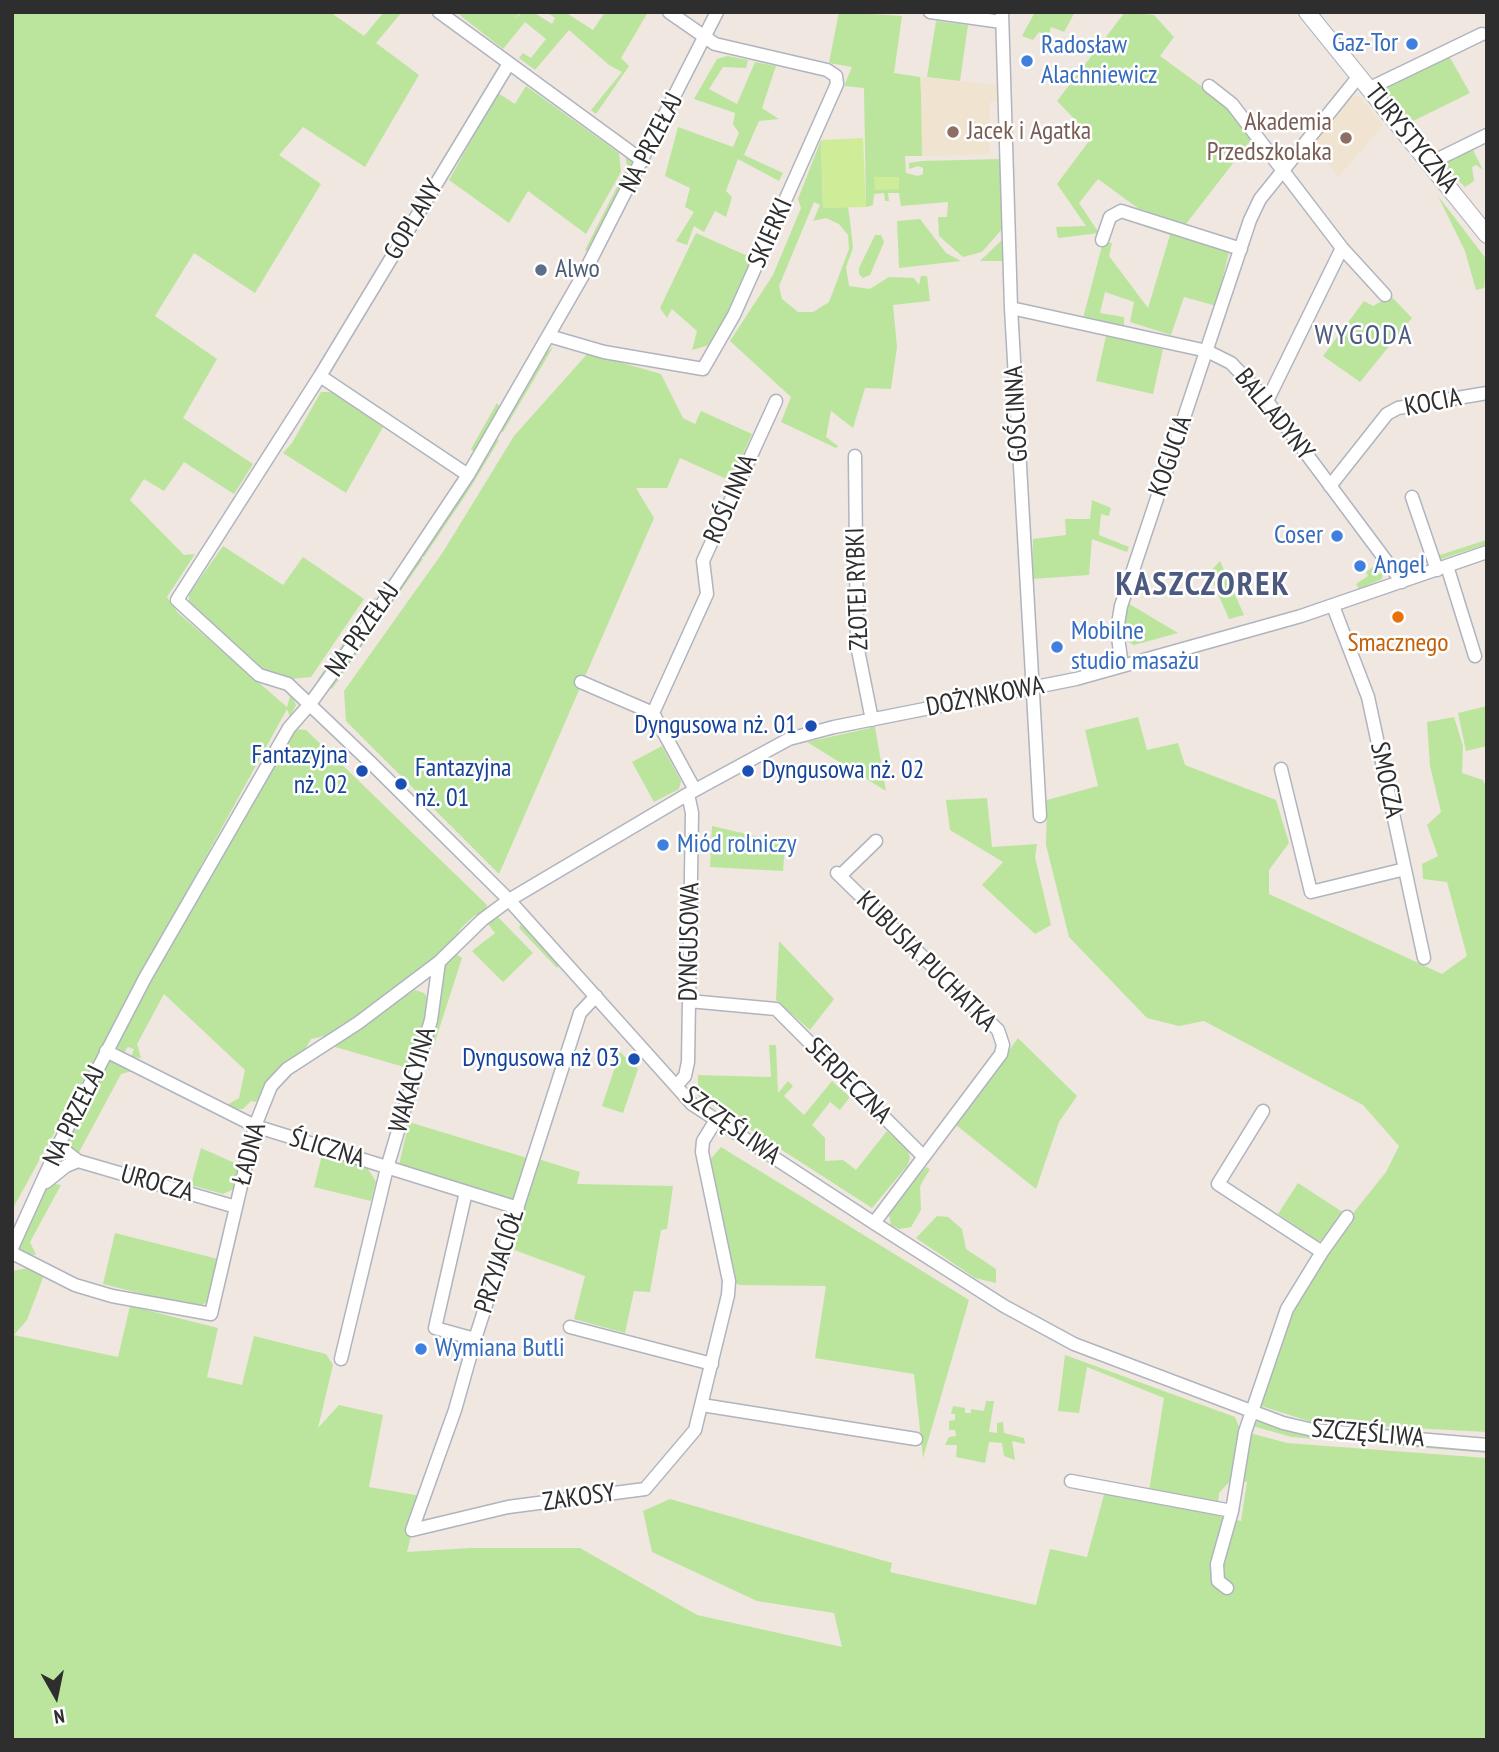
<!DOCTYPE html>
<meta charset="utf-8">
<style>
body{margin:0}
#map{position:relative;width:1499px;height:1752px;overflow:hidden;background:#efe7e0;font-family:"PT Sans Narrow",sans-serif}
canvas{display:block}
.frame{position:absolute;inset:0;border:14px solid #2e2e2e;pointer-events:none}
.north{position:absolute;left:21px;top:1661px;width:70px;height:70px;-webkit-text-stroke:5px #fff;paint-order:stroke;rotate:171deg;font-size:19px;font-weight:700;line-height:28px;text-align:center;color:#2e2e2e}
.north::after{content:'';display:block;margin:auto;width:24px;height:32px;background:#2e2e2e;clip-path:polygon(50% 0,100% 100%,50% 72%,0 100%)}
</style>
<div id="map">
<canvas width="1499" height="1752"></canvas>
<div class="frame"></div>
<div class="north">N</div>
</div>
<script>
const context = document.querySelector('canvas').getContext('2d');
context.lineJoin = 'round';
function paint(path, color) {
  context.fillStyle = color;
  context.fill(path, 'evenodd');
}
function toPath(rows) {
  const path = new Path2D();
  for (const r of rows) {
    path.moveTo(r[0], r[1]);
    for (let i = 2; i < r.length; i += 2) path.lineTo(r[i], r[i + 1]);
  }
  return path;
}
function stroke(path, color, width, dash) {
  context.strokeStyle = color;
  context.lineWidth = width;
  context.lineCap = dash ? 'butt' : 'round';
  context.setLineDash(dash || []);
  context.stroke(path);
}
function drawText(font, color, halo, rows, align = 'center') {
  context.font = font + ' "PT Sans Narrow",sans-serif';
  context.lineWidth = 5;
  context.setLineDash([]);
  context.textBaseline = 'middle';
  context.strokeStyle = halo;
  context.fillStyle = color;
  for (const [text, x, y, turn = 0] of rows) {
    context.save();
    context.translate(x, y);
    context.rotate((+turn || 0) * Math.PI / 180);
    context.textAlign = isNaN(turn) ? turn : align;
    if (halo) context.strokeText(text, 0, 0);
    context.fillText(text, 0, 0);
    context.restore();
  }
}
const education = toPath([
 [920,77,997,85,998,101,990,102,990,154,922,156],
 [1352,96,1359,96,1383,125,1338,177,1313,144]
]);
const green = toPath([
 [12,12,330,12,364,36,384,12,402,12,376,43,419,75,365,167,303,127,279,155,321,184,255,293,194,253,155,316,217,359,183,418,253,464,234,494,184,462,164,491,144,479,130,500,184,555,195,554,167,597,177,612,287,707,291,693,296,705,290,717,287,709,12,1210],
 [456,12,520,12,515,19,522,12,533,12,552,24,555,18,546,12,565,12,593,30,605,12,648,12,621,58,629,66,596,114,591,110,622,72,609,65,569,30,535,70,519,58,523,53,531,58,546,39,525,22,503,49],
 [839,12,902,16,894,73,920,77,921,94,922,156,905,156,906,173,918,176,923,174,923,168,918,166,909,169,909,163,922,161,1001,159,1003,228,982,252,963,257,939,236,938,217,947,217,948,202,901,206,899,193,888,193,889,201,885,201,884,193,874,194,873,205,866,207,864,88,844,86,852,67,829,63],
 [1035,12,1051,13,1075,12,1064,32,1051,27,1049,35,1039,32,1033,40,1022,36],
 [1125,12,1154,15,1174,37,1160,56,1204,88,1210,80,1207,87,1229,106,1262,147,1259,150,1251,140,1186,224,1139,209,1098,179,1079,203,1099,233,1058,238,1056,227,1086,226,1057,184,1092,137,1057,101],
 [936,21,968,25,960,81,927,77],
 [727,56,748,60,746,68,723,67,709,89,737,104,755,62,776,66,762,108,779,119,759,121,744,155,783,173,779,181,738,159,726,191,732,197,726,217,715,211,704,232,694,226,687,245,676,241,694,212,685,207,690,188,665,176,678,127,733,147,739,133,733,124,735,113,694,99,717,59],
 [1449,56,1470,93,1409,123,1408,115,1400,111,1383,86],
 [526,86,619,153,621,172,586,234,528,191,509,223,449,180,498,93,515,104],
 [821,140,823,208,848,207,850,221,853,248,846,267,849,286,870,289,889,277,914,278,919,285,921,276,927,276,930,301,893,305,897,347,891,389,865,388,853,428,831,411,826,437,838,446,836,448,781,422,791,397,730,341,773,275,801,208,798,199],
 [814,202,820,205,813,221,826,218,839,224,848,235,849,249,829,302,813,312,798,312,782,299,779,286],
 [1471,146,1483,170,1476,165,1472,167,1474,181,1465,187,1441,163],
 [625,153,633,163,587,251,585,250,627,167],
 [1438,196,1487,260,1484,288,1476,290,1465,251],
 [920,219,946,253,961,261,899,268,897,221],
 [1139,221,1229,252,1215,310,1213,305,1184,297,1171,335,1130,322,1134,302,1105,292,1100,313,1124,317,1124,327,1083,318,1103,242,1112,243,1109,256,1148,308,1170,235,1137,224],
 [696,233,752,258,713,344,692,350,697,331,672,309,667,318,660,308],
 [875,235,881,235,884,242,870,275,863,278,859,274,859,268],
 [1004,238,1004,261,980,261],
 [1391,296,1412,318,1360,382,1323,356,1364,301,1373,306],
 [1106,336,1163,349,1153,394,1096,381],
 [553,347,503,432,500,430,544,354],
 [588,353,661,374,683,418,695,424,701,411,752,434,731,481,680,458,667,488,636,488,654,518,499,874,346,721,344,691,443,552,514,436],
 [321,392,331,392,383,427,346,493,283,453,292,443],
 [497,403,501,409,474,452,471,449],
 [496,438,499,440,469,490,424,557,421,556],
 [1092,500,1111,508,1109,516,1101,514,1099,535,1129,547,1127,552,1092,539,1089,575,1032,579,1033,539,1066,535,1065,519,1090,519],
 [1486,540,1487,544,1438,560,1437,556],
 [223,546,283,585,303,557,364,599,311,677,291,679,262,670,189,603,189,594],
 [420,557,423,559,332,689,329,686],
 [1220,561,1244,615,1229,619,1209,573],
 [1374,566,1379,574,1383,572,1382,579,1359,589,1356,584,1368,576,1366,572],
 [376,597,377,601,321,680,318,679],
 [1126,602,1178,633,1134,645,1127,641,1123,625],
 [1487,706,1487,746,1466,751,1458,713],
 [1138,717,1147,750,1178,743,1185,765,1276,800,1289,843,1269,870,1269,894,1442,974,1467,956,1447,882,1423,879,1422,864,1438,856,1427,825,1441,812,1430,766,1427,722,1454,717,1463,746,1462,773,1483,780,1487,789,1487,1432,1315,1423,1261,1406,1292,1313,1343,1226,1386,1172,1399,1146,1363,1105,1204,1021,1179,1026,1147,1018,1069,937,1046,845,1047,800,1098,786,1085,730],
 [875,727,886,791,807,742],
 [294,729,306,730,486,904,488,909,474,916,461,928,453,942,408,980,338,1033,311,1039,303,1053,275,1073,256,1102,251,1101,243,1109,238,1109,227,1105,239,1098,245,1070,164,994,137,1044,141,1058,131,1057,134,1049,128,1047,124,1053,114,1045],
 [662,746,681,781,679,789,654,802,632,762],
 [987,798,992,847,1037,844,1035,857,1051,925,1035,934,982,885,1003,862,950,830,946,800],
 [712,826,785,843,783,871,710,867],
 [497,916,533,953,503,982,472,951,495,933,487,923],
 [522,922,559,964,557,968,519,928],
 [779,941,834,999,810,1030,776,1000],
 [456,954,462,958,434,1045,430,1042,443,967],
 [415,990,424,993,432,1005,411,1069,332,1046],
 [1018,1038,1077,1096,1059,1122,1036,1189,956,1125],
 [769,1045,776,1045,778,1093,788,1081,793,1086,784,1096,804,1115,832,1081,850,1097,840,1110,830,1102,812,1125,825,1138,825,1161,843,1160,856,1170,887,1131,908,1150,910,1158,907,1166,872,1208,698,1096,698,1075,771,1077],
 [620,1052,638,1069,623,1113,602,1106],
 [113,1058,132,1071,121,1074,77,1156,69,1154,65,1142,107,1059],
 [409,1122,527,1158,513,1200,399,1165],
 [721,1147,969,1300,923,1458,914,1374,815,1358,826,1286,739,1285,734,1282,709,1161],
 [201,1148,239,1165,234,1189,223,1194,191,1185],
 [322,1155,368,1169,376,1182,371,1201,314,1187],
 [538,1159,580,1172,577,1184,673,1186,667,1229,661,1230,650,1292,634,1291,625,1333,574,1319,585,1276,509,1248],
 [926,1167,930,1169,920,1186,921,1210,911,1227,899,1229,891,1225,888,1211],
 [50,1183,61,1185,30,1242,36,1255,24,1254,18,1246,44,1188],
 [1298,1183,1344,1213,1325,1240,1318,1241,1278,1214],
 [937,1216,948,1217,962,1229,966,1249,996,1269,996,1283,975,1278,916,1238],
 [115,1233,218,1259,208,1301,198,1308,103,1284],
 [29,1268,44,1275,27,1320,14,1335,118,1357,130,1306,218,1328,207,1377,242,1385,254,1336,326,1354,333,1365,318,1428,339,1405,383,1415,369,1487,421,1496,407,1552,470,1548,580,1548,697,1615,842,1647,834,1613,757,1601,652,1552,643,1511,670,1499,892,1563,890,1572,1036,1605,1050,1549,1087,1557,1105,1491,1241,1521,1247,1482,1241,1481,1250,1433,1287,1443,1487,1458,1487,1740,12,1740,12,1271],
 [1065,1355,1235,1417,1240,1430,1233,1478,1219,1493,1218,1503,1149,1491,1164,1398,1087,1367,1079,1413,1058,1411],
 [986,1401,994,1401,989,1432,997,1433,997,1423,1003,1422,1004,1433,1024,1438,1025,1444,1012,1441,1015,1460,1004,1456,1002,1443,989,1442,985,1463,956,1457,957,1445,945,1445,949,1437,956,1436,955,1430,949,1430,949,1421,955,1420,955,1414,951,1414,953,1406,965,1408,965,1413,971,1413,971,1409,984,1411],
 [1259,1420,1487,1448,1487,1453,1292,1437,1252,1426]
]);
const pitch = toPath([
 [863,138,866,207,823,208,821,140],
 [874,177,899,177,899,189,875,190]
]);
const street = toPath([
 [439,12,643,161],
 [930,12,1002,22],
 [1002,12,1011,308,1040,816],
 [508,65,320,376,177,600,259,675,288,684,370,762,509,900,692,1104,874,1223,1004,1306,1074,1344,1283,1423,1313,1430,1487,1445],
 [1209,86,1232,104,1342,248,1385,295],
 [1370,88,1482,34],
 [1430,163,1487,135],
 [1102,240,1110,217,1121,211,1241,249],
 [1011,308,1207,351,1231,363,1267,401,1402,582],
 [549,336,604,352,703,369,734,315,837,84,836,76,827,70,715,44,669,12],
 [320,376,468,475],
 [1267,401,1342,248],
 [855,456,857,645,872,720],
 [1330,486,1387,414,1398,408,1487,393],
 [1412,497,1437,570],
 [1447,566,1475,656],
 [1333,606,1368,697,1424,958],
 [1122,666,1117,630,1121,606,1250,220,1260,199,1359,76],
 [581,682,653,713,695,790],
 [653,713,707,594,703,561,776,401],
 [1281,769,1311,892,1405,869],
 [837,873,998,1030,1003,1045,1001,1054,874,1223],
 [840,876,876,841],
 [689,1001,776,1009,923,1156],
 [106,1051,255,1126,518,1208],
 [676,1086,685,1076,688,1062,692,813,688,794],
 [60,1147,78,1161,236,1207],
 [46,1182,66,1166,78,1161],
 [466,1192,435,1328,475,1339],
 [12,1248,61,1140,145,978,289,728,310,704,380,607,468,475,582,277,717,12],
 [1322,1252,1347,1217],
 [12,1253,75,1285,112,1296,211,1314,255,1126,271,1086,287,1069,358,1023,439,962,482,920,509,900,688,794,789,739,834,727,1076,679,1301,616,1487,552],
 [570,1327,712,1364],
 [341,1359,387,1168,431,1020,439,962],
 [702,1405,916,1439],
 [1071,1481,1232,1511],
 [412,1530,508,1507,645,1489,695,1430,728,1295,729,1281,702,1152,703,1141,716,1120],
 [412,1530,455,1410,475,1339,580,1013,596,996],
 [1227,1588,1218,1581,1217,1564,1232,1511,1245,1432,1287,1309,1322,1252,1218,1184,1263,1111]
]);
const secondary = toPath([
 [1307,12,1487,235]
]);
const markers = [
 [1412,44,7,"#3f7fe0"],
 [1027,61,7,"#3f7fe0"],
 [953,132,7,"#8d6e63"],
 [1346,138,7,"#8d6e63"],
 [541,270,7,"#5c6f8a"],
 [1337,536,7,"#3f7fe0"],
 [1360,566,7,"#3f7fe0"],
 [1398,617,7,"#e8710a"],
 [1057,647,7,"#3f7fe0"],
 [811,726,7,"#1a4fb4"],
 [362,771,7,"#1a4fb4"],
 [748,771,7,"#1a4fb4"],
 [401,784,7,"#1a4fb4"],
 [663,845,7,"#3f7fe0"],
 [634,1059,7,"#1a4fb4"],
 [421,1349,7,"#3f7fe0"]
];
const shopNames = [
 ["Gaz-Tor",1398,44,"right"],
 ["Radosław",1041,46],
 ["Alachniewicz",1041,76],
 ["Coser",1323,536,"right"],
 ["Angel",1374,566],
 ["Mobilne",1071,632],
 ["studio masażu",1071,662],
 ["Miód rolniczy",677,845],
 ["Wymiana Butli",435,1349]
];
const educationNames = [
 ["Akademia",1332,123],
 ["Przedszkolaka",1332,153],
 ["Jacek i Agatka",967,132,"left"]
];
const streetNames = [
 ["TURYSTYCZNA",1411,139,51],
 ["NA PRZEŁAJ",652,143,-63],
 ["GOPLANY",414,220,-59],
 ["SKIERKI",771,233,-66],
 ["KOCIA",1433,403,-11],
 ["GOŚCINNA",1017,414,-93],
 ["BALLADYNY",1274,415,51],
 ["KOGUCIA",1171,456,-71],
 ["ROŚLINNA",731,499,-66],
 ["ZŁOTEJ RYBKI",858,589,-92],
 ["NA PRZEŁAJ",363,630,-55],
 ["DOŻYNKOWA",985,697,-11],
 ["SMOCZA",1386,780,78],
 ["DYNGUSOWA",690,942,-89],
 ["KUBUSIA PUCHATKA",926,962,45],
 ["WAKACYJNA",413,1080,-74],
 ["SERDECZNA",848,1081,45],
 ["NA PRZEŁAJ",75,1116,-64],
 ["SZCZĘŚLIWA",731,1126,36],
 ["ŚLICZNA",327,1149,17],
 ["ŁADNA",250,1154,-75],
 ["UROCZA",157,1184,16],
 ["PRZYJACIÓŁ",500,1261,-72],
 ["SZCZĘŚLIWA",1368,1434,5],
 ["ZAKOSY",579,1498,-8]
];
const serviceNames = [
 ["Alwo",555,270]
];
const foodNames = [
 ["Smacznego",1398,644]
];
const transitNames = [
 ["Dyngusowa nż. 01",797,726],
 ["Fantazyjna",348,756],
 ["nż. 02",348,786],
 ["Fantazyjna",415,769,"left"],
 ["nż. 01",415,799,"left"],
 ["Dyngusowa nż. 02",762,771,"left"],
 ["Dyngusowa nż 03",620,1059]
];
const neighbourhoodNames = [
 ["WYGODA",1364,336]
];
const districtNames = [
 ["KASZCZOREK",1203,586]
];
paint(education, '#f0e3d0');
paint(green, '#bbe59d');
paint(pitch, '#cfec99');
stroke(street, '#b0b4be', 15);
stroke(secondary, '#b0b4be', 18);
stroke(street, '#fff', 12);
stroke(secondary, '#fff', 16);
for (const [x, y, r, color] of markers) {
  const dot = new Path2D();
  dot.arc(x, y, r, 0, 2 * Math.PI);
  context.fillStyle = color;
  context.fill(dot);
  stroke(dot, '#fff', 2.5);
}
drawText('26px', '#366cbe', '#fff', shopNames, 'left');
drawText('26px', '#785e54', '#fff', educationNames, 'right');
drawText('26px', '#2e2e2e', '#fff', streetNames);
drawText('26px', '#4e5e75', '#fff', serviceNames, 'left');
drawText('26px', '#c56008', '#fff', foodNames);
drawText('26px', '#164399', '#fff', transitNames, 'right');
context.letterSpacing = '2px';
drawText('28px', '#4d5a7f', '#fff', neighbourhoodNames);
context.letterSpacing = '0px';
context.letterSpacing = '2px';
drawText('bold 33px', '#4d5a7f', '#fff', districtNames);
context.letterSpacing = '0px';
</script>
